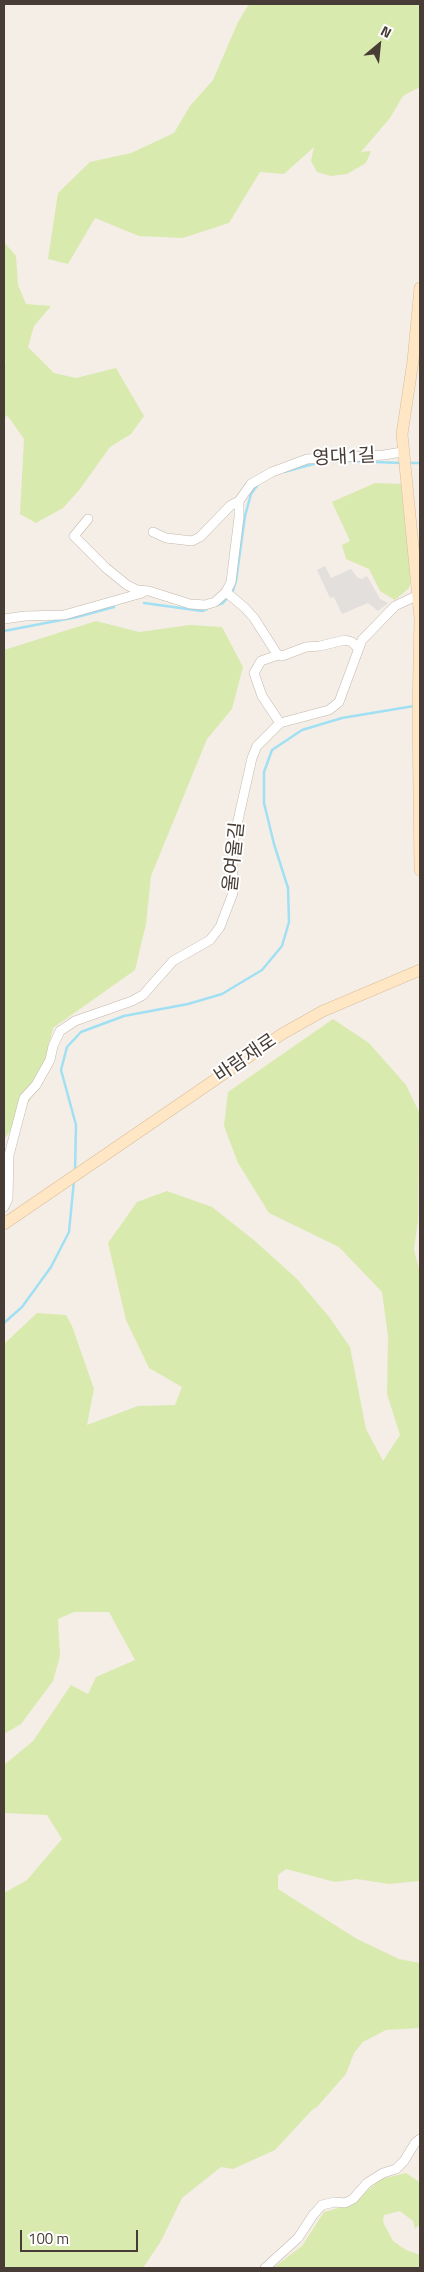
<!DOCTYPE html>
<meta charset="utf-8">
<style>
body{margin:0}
#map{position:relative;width:424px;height:2272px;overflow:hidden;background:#f4eee7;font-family:"Titillium Web",sans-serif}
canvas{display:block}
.frame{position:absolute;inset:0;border:5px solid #483d36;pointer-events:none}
.north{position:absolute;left:354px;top:20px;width:50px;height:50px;-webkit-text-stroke:4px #fff;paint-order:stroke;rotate:28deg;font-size:14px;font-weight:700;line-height:20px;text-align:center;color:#483d36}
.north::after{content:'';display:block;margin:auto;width:18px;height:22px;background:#483d36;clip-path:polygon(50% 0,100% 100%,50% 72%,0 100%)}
.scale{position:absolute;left:20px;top:2230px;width:118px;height:22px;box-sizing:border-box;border:2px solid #483d36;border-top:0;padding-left:6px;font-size:15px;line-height:18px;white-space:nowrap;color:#483d36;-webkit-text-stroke:4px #fff;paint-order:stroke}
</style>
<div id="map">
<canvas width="424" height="2272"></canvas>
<div class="frame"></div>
<div class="north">N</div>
<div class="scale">100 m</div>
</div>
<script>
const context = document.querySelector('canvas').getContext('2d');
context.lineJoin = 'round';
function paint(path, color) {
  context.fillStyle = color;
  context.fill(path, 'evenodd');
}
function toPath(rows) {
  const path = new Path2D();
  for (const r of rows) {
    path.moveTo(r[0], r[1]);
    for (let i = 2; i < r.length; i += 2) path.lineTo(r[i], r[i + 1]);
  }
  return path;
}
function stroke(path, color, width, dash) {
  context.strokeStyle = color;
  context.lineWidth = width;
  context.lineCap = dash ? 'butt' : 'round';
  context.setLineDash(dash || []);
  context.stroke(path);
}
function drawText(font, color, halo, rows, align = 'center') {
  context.font = font + ' "Titillium Web","Noto Sans KR",sans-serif';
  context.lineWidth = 4;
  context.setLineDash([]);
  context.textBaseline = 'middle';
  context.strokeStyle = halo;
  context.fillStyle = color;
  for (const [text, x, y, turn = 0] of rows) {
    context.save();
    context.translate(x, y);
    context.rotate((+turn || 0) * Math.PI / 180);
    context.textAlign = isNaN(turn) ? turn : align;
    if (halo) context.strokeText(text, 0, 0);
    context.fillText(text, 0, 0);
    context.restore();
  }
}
const green = toPath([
 [249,4,420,4,420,87,403,96,390,118,361,152,371,151,366,163,347,174,331,176,317,172,311,161,314,147,284,174,260,172,229,223,183,238,139,236,95,218,68,264,48,259,58,193,90,162,131,153,174,133,190,106,213,80,238,22],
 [4,242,16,256,18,285,26,304,51,306,34,326,28,347,54,373,76,378,116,368,144,416,131,434,110,447,80,489,63,508,36,523,20,514,24,439,7,415,4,420,4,365,6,361,4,360],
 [375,483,401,484,411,581,409,588,395,600,380,591,369,569,346,559,342,545,350,541,332,502],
 [96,621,139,632,190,625,222,627,243,667,232,709,207,739,151,876,146,924,135,970,53,1028,39,1086,4,1140,4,650],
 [333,1019,369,1043,406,1085,419,1112,418,1221,414,1249,420,1273,420,1881,389,1884,357,1879,335,1882,286,1869,278,1875,278,1889,357,1939,399,1959,420,1963,420,2028,386,2030,363,2042,354,2053,346,2074,317,2107,312,2110,275,2150,233,2169,221,2167,182,2198,161,2241,143,2268,4,2268,4,1893,27,1880,62,1839,47,1815,4,1813,4,1765,33,1741,71,1685,88,1694,96,1677,135,1660,109,1612,74,1612,58,1619,60,1656,53,1681,21,1724,4,1734,4,1344,37,1313,66,1315,72,1326,94,1389,87,1425,138,1406,175,1405,182,1387,149,1368,126,1320,108,1243,137,1202,167,1191,212,1207,255,1241,297,1279,330,1318,350,1347,366,1429,383,1461,400,1435,387,1394,388,1336,382,1292,339,1247,269,1213,238,1163,224,1126,228,1092],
 [406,2173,418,2181,420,2187,420,2224,415,2229,413,2221,400,2211,384,2215,383,2222,393,2241,406,2250,420,2255,420,2268,273,2268,302,2246,324,2212,350,2205,381,2179]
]);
const parking = toPath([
 [325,566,331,578,351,569,357,577,362,579,367,576,380,599,388,603,378,611,368,603,342,614,334,597,330,598,317,570]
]);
const stream = toPath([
 [348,461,402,463],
 [408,463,420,463],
 [284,472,317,463],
 [232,593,236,581,245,516,251,494,259,483],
 [144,603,202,611,207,609],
 [217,605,223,603,228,597],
 [4,631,77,617,114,607],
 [75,1172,76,1125,61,1070,67,1047,81,1032,124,1016,188,1004,222,994,262,970,282,946,289,922,288,888,274,844,264,803,264,772,272,750,302,730,342,718,414,706],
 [4,1323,22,1307,51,1267,69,1232,74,1180]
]);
const street = toPath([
 [88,519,74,536,106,568,127,585,137,590,149,591,190,604,205,605,215,602,226,592,231,582,239,517,239,501,251,484,272,472,307,459,384,455,402,452],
 [153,532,166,538,192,541,200,537,231,505,239,501],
 [226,592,245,608,254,618,277,654,282,656,306,647,320,646,345,640,352,642,358,648],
 [4,619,25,616,64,615,142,593],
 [278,655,261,661,254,673,262,696,280,723],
 [4,1207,8,1199,9,1155,24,1098,36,1085,50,1060,53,1046,60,1031,75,1021,132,1001,143,995,173,961,210,940,220,927,233,893,232,847,252,758,257,746,280,723,329,710,339,702,362,640,395,606,418,595],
 [265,2268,298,2238,313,2215,322,2205,335,2202,345,2203,353,2199,367,2183,383,2173,396,2169,404,2161,415,2143,420,2139]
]);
const secondary = toPath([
 [420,288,413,361,402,434,420,618,418,712,420,870],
 [4,1224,282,1034,323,1011,420,970]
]);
const streetNames = [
 ["영대1길",344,458,-3],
 ["울여울길",235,857,-84],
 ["바람재로",246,1059,-34]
];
paint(green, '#d9eaae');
paint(parking, '#e2dfdc');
stroke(stream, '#a1e0f3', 2.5);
stroke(street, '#c3b7ac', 10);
stroke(secondary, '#d9bc97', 12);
stroke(street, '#fff', 9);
stroke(secondary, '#ffe7c6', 11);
drawText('19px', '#483d36', '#fff', streetNames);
</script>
